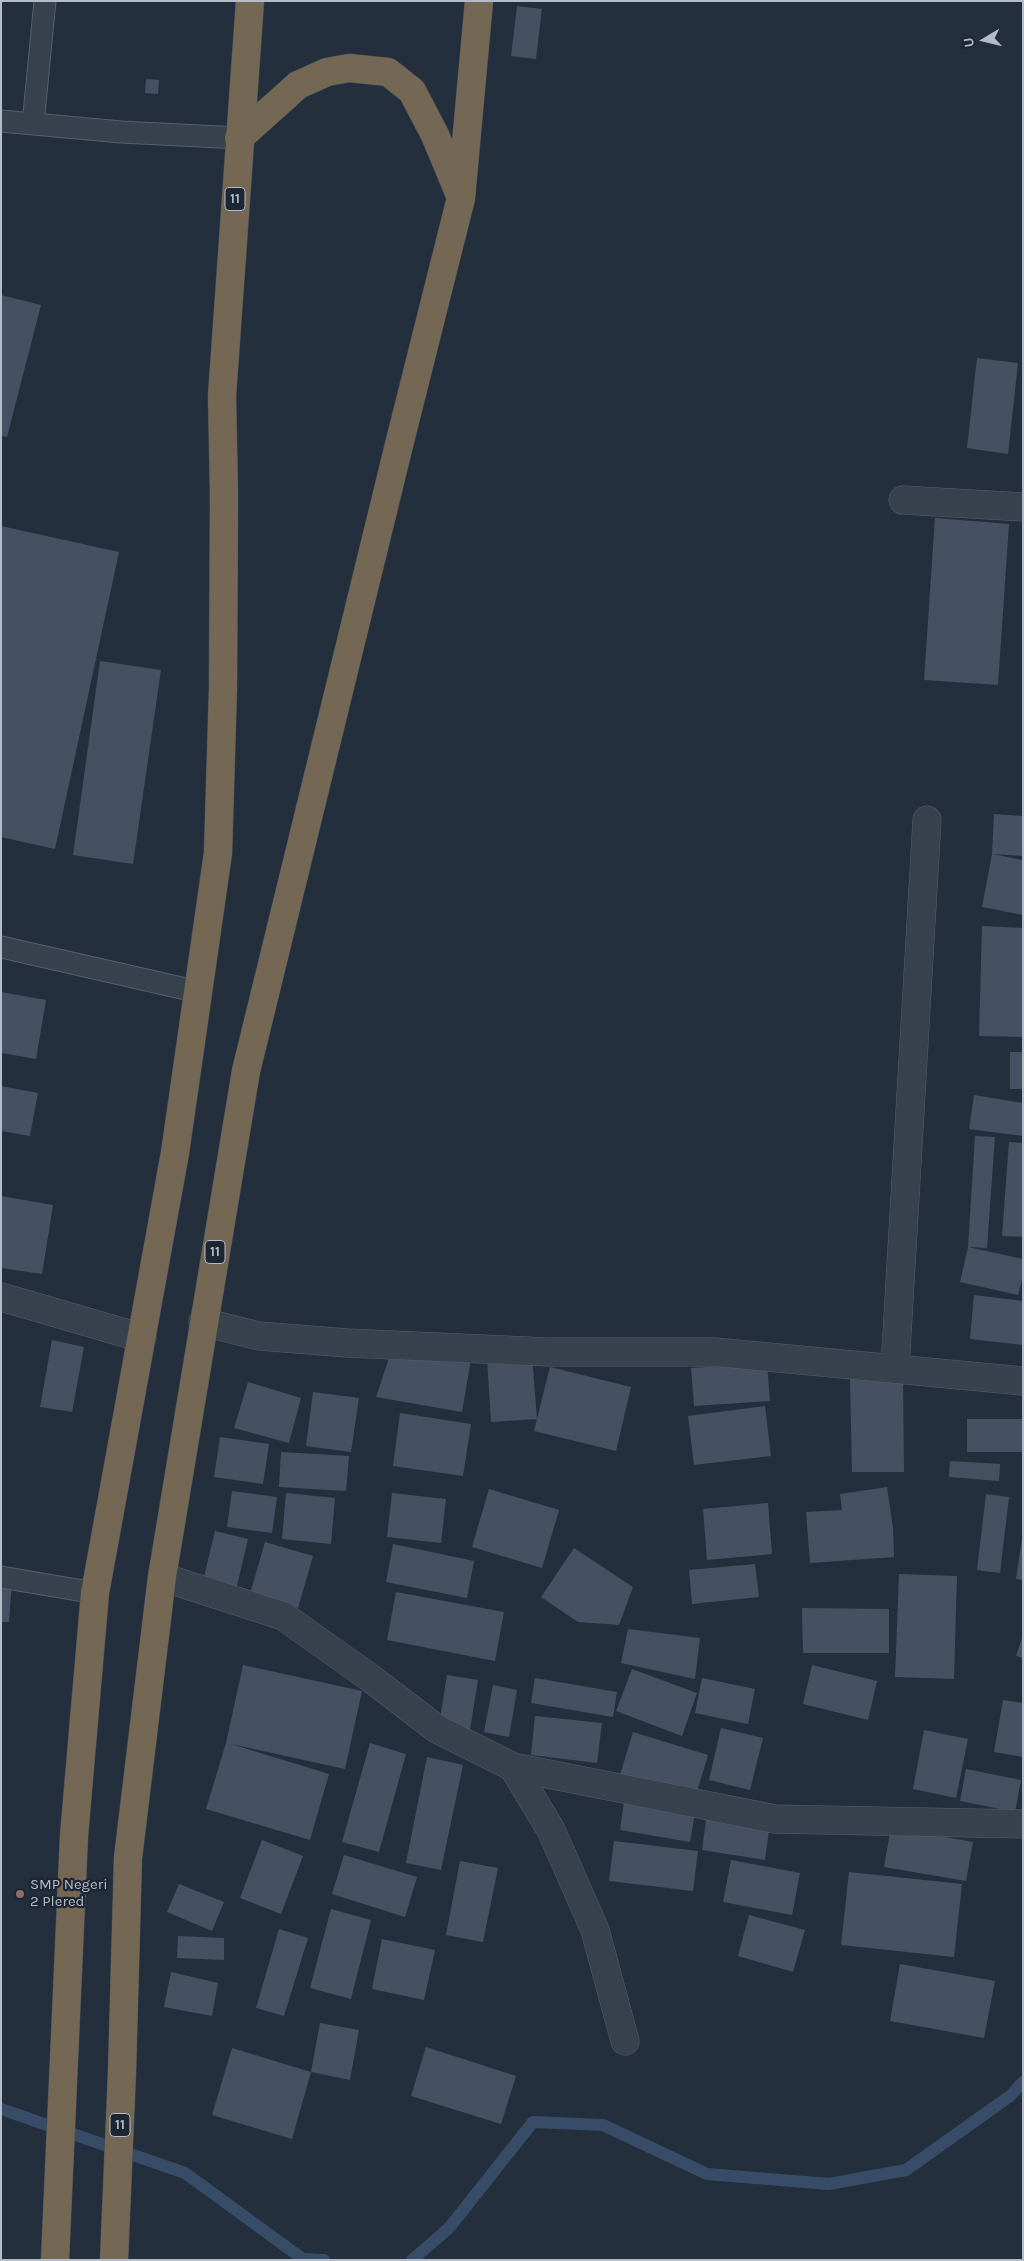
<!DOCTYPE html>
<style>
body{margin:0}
#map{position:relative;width:1024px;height:2261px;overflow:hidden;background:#242f3e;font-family:Karla,sans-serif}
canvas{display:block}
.frame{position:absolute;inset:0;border:2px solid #b4bcc9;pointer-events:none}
.north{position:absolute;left:959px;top:15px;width:50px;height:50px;-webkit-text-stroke:4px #1d2633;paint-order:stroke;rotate:261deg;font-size:14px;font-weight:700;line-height:20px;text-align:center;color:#b4bcc9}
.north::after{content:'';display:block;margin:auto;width:18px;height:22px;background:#b4bcc9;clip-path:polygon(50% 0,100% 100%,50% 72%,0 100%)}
</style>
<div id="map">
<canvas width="1024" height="2261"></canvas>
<div class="frame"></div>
<div class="north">U</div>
</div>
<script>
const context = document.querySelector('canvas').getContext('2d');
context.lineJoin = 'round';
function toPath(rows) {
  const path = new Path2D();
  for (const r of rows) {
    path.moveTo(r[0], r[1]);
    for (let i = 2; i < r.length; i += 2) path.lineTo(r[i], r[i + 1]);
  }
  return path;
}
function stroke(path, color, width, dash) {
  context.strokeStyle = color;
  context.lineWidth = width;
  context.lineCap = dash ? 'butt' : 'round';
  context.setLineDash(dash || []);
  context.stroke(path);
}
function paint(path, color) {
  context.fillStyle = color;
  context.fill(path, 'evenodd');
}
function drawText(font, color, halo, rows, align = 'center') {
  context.font = font + ' Karla,sans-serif';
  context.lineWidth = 4.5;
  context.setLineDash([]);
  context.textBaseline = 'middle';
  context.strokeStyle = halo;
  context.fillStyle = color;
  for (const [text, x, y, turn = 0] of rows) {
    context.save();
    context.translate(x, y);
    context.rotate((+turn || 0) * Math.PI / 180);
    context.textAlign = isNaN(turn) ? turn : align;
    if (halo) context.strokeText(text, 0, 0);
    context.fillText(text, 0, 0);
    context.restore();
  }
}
const stream = toPath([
 [1,2109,185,2173,303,2259,324,2260],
 [412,2260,449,2228,533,2122,603,2125,707,2174,829,2184,906,2170,1010,2096,1023,2082]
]);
const building = toPath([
 [517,6,542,9,536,59,511,56],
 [146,79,159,80,158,94,145,93],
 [1,295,41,305,7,437,1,436],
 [977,358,1018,363,1008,454,967,448],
 [935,518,1009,524,998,685,924,680],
 [1,526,119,552,55,849,1,837],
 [100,661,161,670,133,864,73,855],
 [994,814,1023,816,1023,856,992,854,1023,860,1023,915,982,907,992,854],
 [982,926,1023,928,1023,1037,979,1036],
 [1,992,46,1000,36,1059,1,1053],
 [1010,1052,1023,1052,1023,1089,1010,1089],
 [1,1086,38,1093,30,1136,1,1131],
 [974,1095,1023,1103,1023,1136,969,1129],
 [975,1136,995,1137,987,1248,968,1247],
 [1009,1142,1023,1143,1023,1237,1002,1236],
 [1,1196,53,1205,42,1274,1,1268],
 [968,1247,1023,1259,1023,1276,1018,1295,960,1282],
 [974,1295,1023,1301,1023,1345,970,1339],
 [52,1340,84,1347,72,1412,40,1407],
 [390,1355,471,1359,462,1412,376,1397],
 [532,1356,537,1419,491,1422,487,1359],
 [767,1363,770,1401,694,1406,691,1368],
 [550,1367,631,1387,616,1451,534,1431],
 [850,1376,903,1376,904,1472,852,1472],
 [248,1382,301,1398,289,1443,234,1428],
 [313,1392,359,1398,351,1452,306,1446],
 [765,1406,771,1456,694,1465,688,1416],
 [400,1413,471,1424,463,1476,393,1466],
 [967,1419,1023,1419,1023,1452,967,1452],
 [220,1437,269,1444,263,1484,214,1477],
 [281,1452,349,1456,346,1491,279,1487],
 [950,1461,1000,1464,999,1481,949,1477],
 [887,1487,893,1528,894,1557,810,1563,806,1512,842,1510,840,1494],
 [489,1489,559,1510,542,1568,472,1547],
 [232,1491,277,1497,272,1533,227,1527],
 [286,1493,335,1498,331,1544,282,1539],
 [392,1493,446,1499,441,1543,387,1537],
 [986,1494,1009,1497,1000,1573,977,1570],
 [768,1503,772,1554,707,1560,703,1509],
 [215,1531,248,1539,236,1590,203,1581],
 [1022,1539,1023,1539,1023,1580,1016,1579],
 [265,1542,313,1556,298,1608,250,1594],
 [393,1544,474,1561,467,1598,386,1582],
 [574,1548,633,1587,619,1625,578,1622,541,1597],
 [755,1564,759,1597,692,1604,689,1570],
 [899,1574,957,1576,954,1679,895,1677],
 [1,1580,12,1580,9,1622,1,1622],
 [396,1592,504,1612,495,1661,387,1640],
 [802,1608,889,1609,889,1653,803,1653],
 [628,1629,700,1638,695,1679,621,1663],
 [1022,1638,1023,1638,1023,1658,1016,1656],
 [243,1665,362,1691,345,1769,231,1744,329,1774,310,1840,206,1809,226,1743],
 [812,1665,877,1681,868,1720,803,1704],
 [632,1669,697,1693,682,1736,616,1711],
 [447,1675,478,1680,470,1730,439,1725],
 [535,1678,617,1692,613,1717,531,1703],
 [702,1678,755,1689,748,1724,695,1713],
 [493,1685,517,1690,509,1737,484,1732],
 [1003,1700,1023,1703,1023,1757,994,1752],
 [535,1716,602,1723,597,1763,531,1755],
 [721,1728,763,1738,750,1790,709,1780],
 [924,1730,968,1739,956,1798,913,1789],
 [633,1732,708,1755,695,1798,620,1775],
 [370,1743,406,1754,379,1852,342,1842],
 [427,1757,463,1765,441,1870,406,1863],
 [966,1769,1021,1780,1015,1812,960,1801],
 [625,1795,696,1807,690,1842,620,1830],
 [707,1813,770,1823,765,1860,702,1850],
 [891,1827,973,1842,966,1881,884,1867],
 [262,1840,303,1856,281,1914,240,1898],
 [614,1841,698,1851,693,1891,609,1881],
 [344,1855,417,1877,405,1917,332,1894],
 [731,1860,800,1873,792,1915,723,1902],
 [460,1861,498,1868,483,1942,446,1935],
 [849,1872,962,1884,954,1957,841,1945],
 [179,1884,224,1902,212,1931,167,1912],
 [331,1909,371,1920,351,1999,310,1988],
 [749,1915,805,1930,793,1972,738,1956],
 [279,1929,308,1938,284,2016,256,2008],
 [178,1936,224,1938,224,1960,177,1958],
 [382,1939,435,1950,424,2000,372,1989],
 [900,1964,995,1981,984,2038,890,2021],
 [171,1972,218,1983,212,2016,164,2007],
 [320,2023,359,2030,350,2080,311,2072],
 [426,2047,516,2076,501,2124,411,2096],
 [232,2048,311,2072,292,2139,212,2115]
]);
const lane = toPath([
 [1,121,121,132,239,138],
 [33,124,45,1],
 [1,947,199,992],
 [1,1577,95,1593]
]);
const street = toPath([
 [903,500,1023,507],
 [1,1297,142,1338],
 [203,1322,259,1336,347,1343,549,1352,715,1352,1023,1381],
 [895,1368,927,820],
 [162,1577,283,1616,369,1677,437,1729,513,1767,551,1830,595,1930,625,2041],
 [513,1767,775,1819,1023,1824]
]);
const highway = toPath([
 [239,138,298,85,327,72,349,68,388,72,412,91,435,135,460,195],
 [55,2260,74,1836,95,1593,175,1153,218,853,223,688,224,493,222,396,250,1],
 [114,2260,122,2072,128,1858,162,1577,246,1071,399,445,461,198,479,1]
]);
const markers = [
 [20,1894,5,"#8d6e63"]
];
const shields = [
 [235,199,20],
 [215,1252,20],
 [120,2125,20]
];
const shieldNames = [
 ["11",235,199],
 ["11",215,1252],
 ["11",120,2125]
];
const poiNames = [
 ["SMP Negeri",30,1885],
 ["2 Plered",30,1902]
];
stroke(stream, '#394c67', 12);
paint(building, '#455162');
stroke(lane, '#565f6c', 23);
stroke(street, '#565f6c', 29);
stroke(highway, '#434c59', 29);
stroke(lane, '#38414e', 21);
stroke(street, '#38414e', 28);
stroke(highway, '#746855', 28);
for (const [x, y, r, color] of markers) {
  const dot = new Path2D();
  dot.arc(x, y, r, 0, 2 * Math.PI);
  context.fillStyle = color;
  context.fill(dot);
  stroke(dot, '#1d2633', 2);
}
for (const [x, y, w] of shields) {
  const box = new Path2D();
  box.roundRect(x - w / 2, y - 11.5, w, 23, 4);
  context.fillStyle = '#1d2633';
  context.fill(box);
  stroke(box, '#b4bcc9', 1);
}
drawText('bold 14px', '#b4bcc9', null, shieldNames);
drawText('15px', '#b4bcc9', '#1d2633', poiNames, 'left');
</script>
